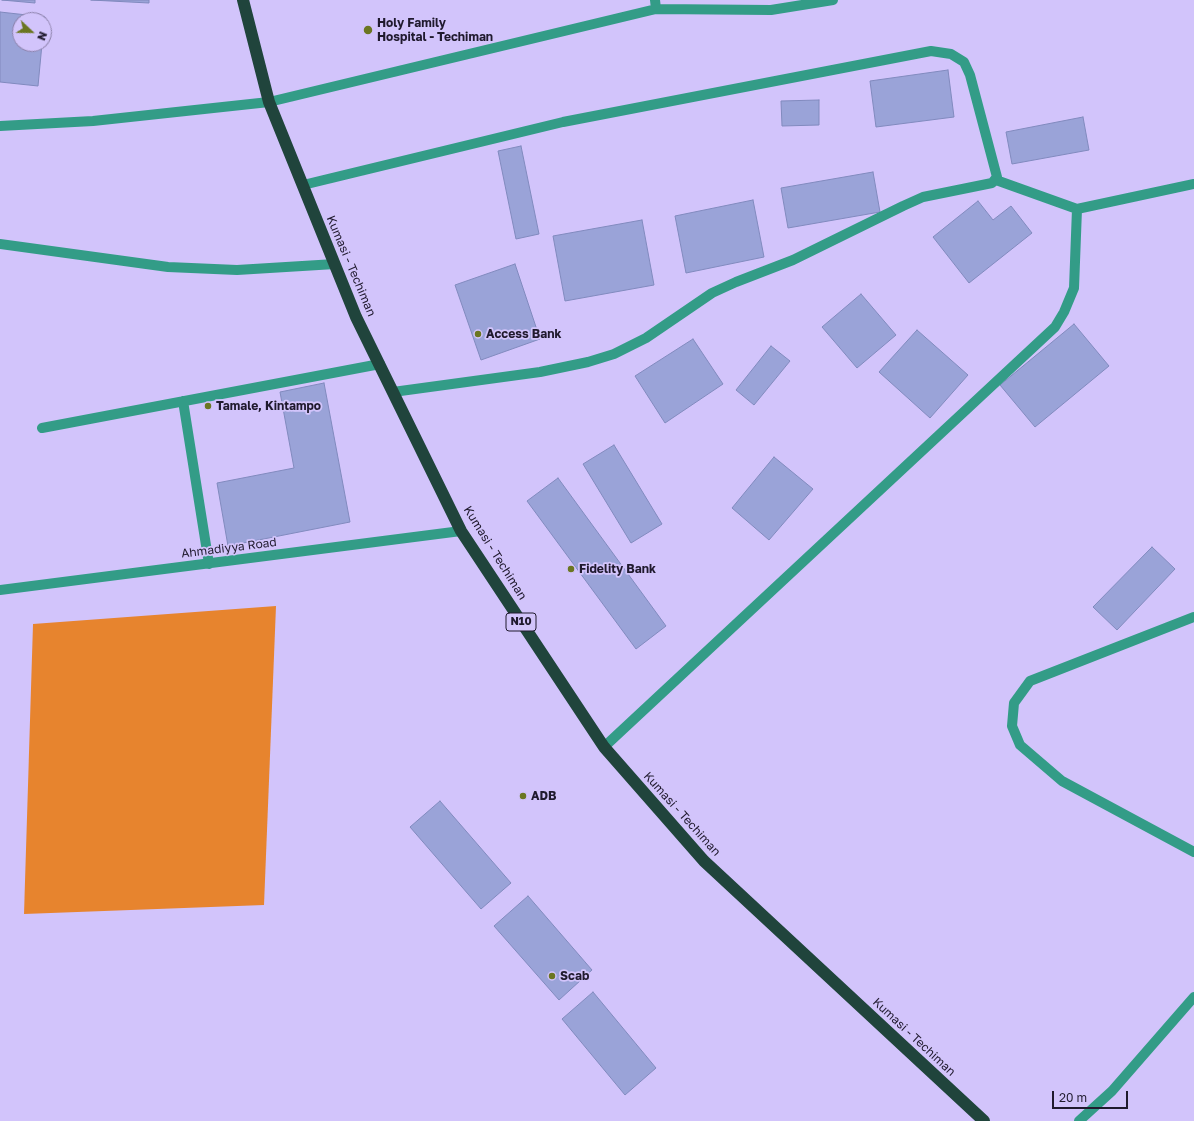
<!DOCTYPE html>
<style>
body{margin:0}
#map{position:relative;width:1194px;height:1121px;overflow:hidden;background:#d2c4fb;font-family:"Golos Text",sans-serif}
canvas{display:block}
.north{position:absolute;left:12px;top:12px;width:40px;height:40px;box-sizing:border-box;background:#d2c4fb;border:1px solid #8b80a9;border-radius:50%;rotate:112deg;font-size:11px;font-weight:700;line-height:16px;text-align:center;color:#201a2e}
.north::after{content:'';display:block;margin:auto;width:14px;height:18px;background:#6b7621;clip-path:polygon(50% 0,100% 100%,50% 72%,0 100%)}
.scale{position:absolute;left:1052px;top:1091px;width:76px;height:18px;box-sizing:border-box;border:2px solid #201a2e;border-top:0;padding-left:5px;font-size:12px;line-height:14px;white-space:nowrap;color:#201a2e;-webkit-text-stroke:3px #d2c4fb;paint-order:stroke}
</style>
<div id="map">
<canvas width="1194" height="1121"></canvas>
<div class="north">N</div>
<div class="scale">20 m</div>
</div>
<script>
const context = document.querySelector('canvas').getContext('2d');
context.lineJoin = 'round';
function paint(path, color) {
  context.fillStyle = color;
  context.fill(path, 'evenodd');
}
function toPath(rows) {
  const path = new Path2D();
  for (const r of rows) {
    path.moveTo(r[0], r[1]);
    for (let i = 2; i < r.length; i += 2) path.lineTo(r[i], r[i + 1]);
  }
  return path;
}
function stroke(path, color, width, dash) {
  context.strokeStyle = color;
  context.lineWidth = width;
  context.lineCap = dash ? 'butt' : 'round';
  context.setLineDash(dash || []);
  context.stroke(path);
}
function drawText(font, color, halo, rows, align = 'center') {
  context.font = font + ' "Golos Text",sans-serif';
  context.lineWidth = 3.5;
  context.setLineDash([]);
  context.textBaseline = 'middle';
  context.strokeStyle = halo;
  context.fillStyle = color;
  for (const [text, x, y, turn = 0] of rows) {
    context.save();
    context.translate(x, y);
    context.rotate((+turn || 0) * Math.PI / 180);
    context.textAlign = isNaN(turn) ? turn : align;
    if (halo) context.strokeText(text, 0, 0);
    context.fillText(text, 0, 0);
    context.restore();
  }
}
const green = toPath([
 [276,606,264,905,24,914,33,624]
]);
const building = toPath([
 [2,0,35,0,35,3,2,0],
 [91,0,149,0,149,3,91,0],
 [0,12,45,17,44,26,44,20,20,20,20,44,42,44,38,86,0,82,0,12],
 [948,70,954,117,876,127,870,81,948,70],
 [819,100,819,125,782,126,781,101,819,100],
 [1083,117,1089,150,1012,164,1006,132,1083,117],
 [521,146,539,234,516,239,498,151,521,146],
 [873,172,880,212,788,228,781,188,873,172],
 [753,200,764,257,686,273,675,216,753,200],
 [978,201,993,220,1011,206,1032,233,969,283,933,237,978,201],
 [642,220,654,285,565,301,553,236,642,220],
 [515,264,540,339,481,360,455,285,515,264],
 [861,294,896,335,857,368,822,327,861,294],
 [1074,324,1109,366,1035,427,1000,385,1074,324],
 [917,330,968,375,930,418,879,372,917,330],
 [693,339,723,384,665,423,635,376,693,339],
 [771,346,790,361,754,405,736,390,771,346],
 [324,383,350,522,228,546,217,483,294,468,280,392,324,383],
 [614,445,662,524,631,543,583,464,614,445],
 [774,457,813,489,769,540,732,508,774,457],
 [558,478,666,626,636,649,527,501,558,478],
 [1152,547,1175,569,1117,630,1093,607,1152,547],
 [440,801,511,883,481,909,410,827,440,801],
 [528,896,592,970,559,1000,494,926,528,896],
 [593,992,656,1068,625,1095,562,1019,593,992]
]);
const minor = toPath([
 [656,9,771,10,833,0],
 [0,126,93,121,269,102,656,9,655,0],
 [996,180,1077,209,1194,184],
 [303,185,563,122,931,51,951,54,964,62,970,75,997,177,992,183,923,197,903,206,793,260,736,282,712,293,646,338,614,354,588,362,540,372,393,392],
 [0,244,168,267,237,270,335,264],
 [183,401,209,564],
 [42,428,380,364],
 [0,590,461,531],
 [1194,617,1030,681,1014,703,1012,726,1020,745,1062,781,1194,852],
 [604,747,1055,327,1064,312,1074,288,1077,209],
 [1079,1121,1112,1091,1194,997]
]);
const highway = toPath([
 [243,0,269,102,356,317,461,531,604,747,704,861,984,1121]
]);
const markers = [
 [368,30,5,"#6b7621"],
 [478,334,4,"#6b7621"],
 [208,406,4,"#6b7621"],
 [571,569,4,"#6b7621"],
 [523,796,4,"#6b7621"],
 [552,976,4,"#6b7621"]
];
const shields = [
 [521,622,30]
];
const shieldNames = [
 ["N10",521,622]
];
const poiNames = [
 ["Holy Family",377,23],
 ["Hospital - Techiman",377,37],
 ["Access Bank",486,334],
 ["Tamale, Kintampo",216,406],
 ["Fidelity Bank",579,569],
 ["ADB",531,796],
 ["Scab",560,976]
];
const streetNames = [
 ["Kumasi - Techiman",351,266,67],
 ["Ahmadiyya Road",229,548,-7],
 ["Kumasi - Techiman",495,553,58],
 ["Kumasi - Techiman",682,814,48],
 ["Kumasi - Techiman",914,1037,43]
];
paint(green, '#e7842e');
paint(building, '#9aa3d8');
stroke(building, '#818abe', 1);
stroke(minor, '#339c87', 10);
stroke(highway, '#20443c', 12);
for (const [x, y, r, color] of markers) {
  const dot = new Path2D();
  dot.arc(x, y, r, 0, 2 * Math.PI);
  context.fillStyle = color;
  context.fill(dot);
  stroke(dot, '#d2c4fb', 1.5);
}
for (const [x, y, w] of shields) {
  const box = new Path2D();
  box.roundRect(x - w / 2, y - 9, w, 18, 3);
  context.fillStyle = '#d2c4fb';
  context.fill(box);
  stroke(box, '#201a2e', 1);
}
drawText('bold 11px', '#201a2e', null, shieldNames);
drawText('bold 12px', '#201a2e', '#d2c4fb', poiNames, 'left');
drawText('12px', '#201a2e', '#d2c4fb', streetNames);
</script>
